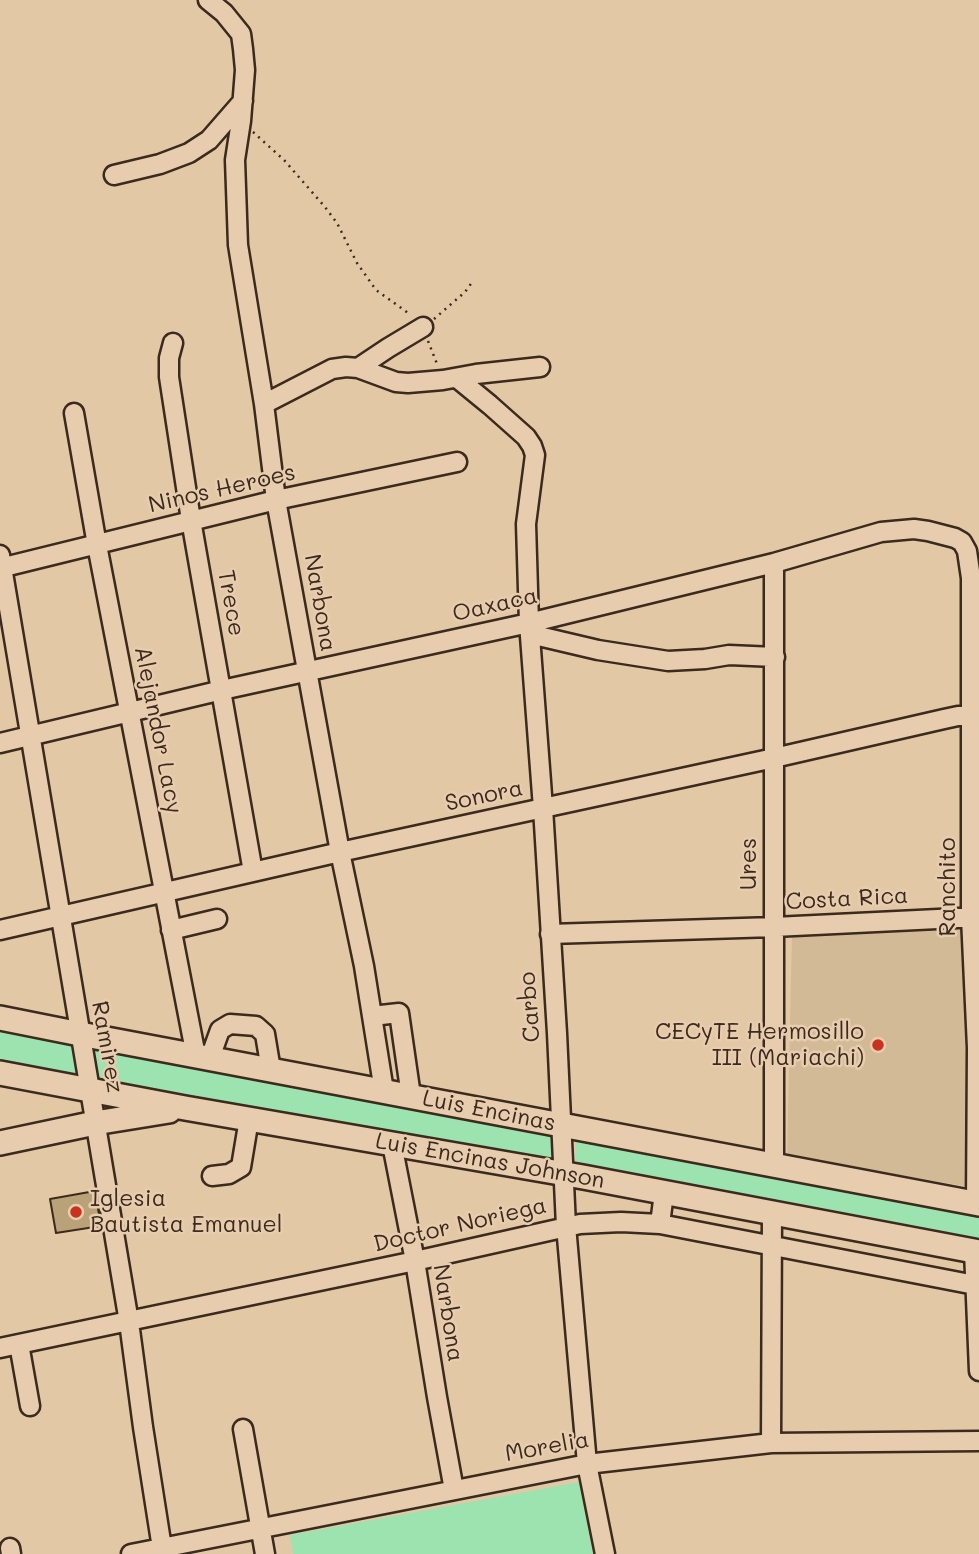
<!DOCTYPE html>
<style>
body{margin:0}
canvas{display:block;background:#e3c8a5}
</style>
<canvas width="979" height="1554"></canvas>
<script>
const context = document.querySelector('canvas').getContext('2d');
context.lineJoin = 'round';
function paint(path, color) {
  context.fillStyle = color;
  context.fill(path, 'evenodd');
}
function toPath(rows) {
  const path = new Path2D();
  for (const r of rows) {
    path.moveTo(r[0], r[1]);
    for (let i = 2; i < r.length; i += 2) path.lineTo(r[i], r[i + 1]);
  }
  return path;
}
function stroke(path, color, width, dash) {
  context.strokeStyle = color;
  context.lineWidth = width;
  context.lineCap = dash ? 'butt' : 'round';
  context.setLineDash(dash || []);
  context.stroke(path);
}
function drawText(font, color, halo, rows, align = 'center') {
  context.font = font + ' Mali,sans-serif';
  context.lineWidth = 5;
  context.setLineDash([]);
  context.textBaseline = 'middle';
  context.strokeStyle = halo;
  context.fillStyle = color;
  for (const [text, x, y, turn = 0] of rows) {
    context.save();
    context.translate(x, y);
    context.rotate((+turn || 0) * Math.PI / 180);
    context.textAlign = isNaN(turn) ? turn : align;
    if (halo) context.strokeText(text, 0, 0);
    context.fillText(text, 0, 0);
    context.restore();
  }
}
const built = toPath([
 [965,930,970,1187,787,1156,792,934]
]);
const green = toPath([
 [0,1028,73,1044,78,1078,0,1063],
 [93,1046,561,1136,559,1165,98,1078],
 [576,1138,979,1215,979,1246,575,1169],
 [579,1482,593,1554,293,1554,290,1535]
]);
const building = toPath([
 [95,1191,101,1226,56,1233,50,1199,95,1191]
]);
const path = toPath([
 [253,132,284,160,325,207,337,223,357,263,376,290,411,315],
 [434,319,465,292,473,281],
 [428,341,437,364]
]);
const minor = toPath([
 [208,0,224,13,241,34,243,49,245,70,241,121,235,160,238,245,264,404,276,500,340,852,364,966,384,1091],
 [114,175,160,164,189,153,209,140,243,101],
 [173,343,169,358,169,377,191,520,253,872],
 [358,368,396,382,408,383,443,380,476,374,540,367],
 [457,378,490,405,526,437,532,446,535,455,526,524,529,623,543,808,557,1033,566,1226,587,1464,605,1554],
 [264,404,332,369,346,367,358,368,388,348,423,327],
 [74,413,97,545,196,1056],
 [0,555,129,1322,143,1427,162,1548],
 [0,568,276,500,457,462],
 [530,634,598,650,668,661,705,659,729,655,775,657],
 [0,743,222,690,529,623,774,563,881,532,914,529,928,531,955,538,962,542,967,551,971,578,971,917,977,1048,976,1203],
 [0,930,340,852,774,758,944,719,958,716,979,715],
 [171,930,217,919],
 [550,934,774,927,979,917],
 [372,1016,399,1013,411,1096],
 [210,1058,220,1030,230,1024,256,1026,265,1034,271,1070],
 [392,1144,415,1261,437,1397,454,1490],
 [774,1164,774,563],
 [212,1176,229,1174,241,1167,249,1119],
 [660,1224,664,1193],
 [974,1251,979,1371],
 [19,1344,30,1406],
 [0,1348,415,1261,580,1224,621,1222,660,1224,975,1285],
 [243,1429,265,1554],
 [771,1443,772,1213],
 [10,1548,11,1554],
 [131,1554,587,1464,771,1443,979,1441]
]);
const major = toPath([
 [0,1018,80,1034,979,1204],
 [0,1073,185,1108,583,1177,979,1252],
 [0,1143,95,1123,169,1111]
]);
const markers = [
 [878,1045,7,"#c8321e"],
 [76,1212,7,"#c8321e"]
];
const streetNames = [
 ["Ninos Heroes",222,489,-13],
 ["Trece",231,603,80],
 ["Narbona",320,603,80],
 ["Oaxaca",495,605,-13],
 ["Alejandor Lacy",158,730,79],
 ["Sonora",484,796,-12],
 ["Ures",749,864,-90],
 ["Ranchito",948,887,-90],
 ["Costa Rica",847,899,-3],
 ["Carbo",530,1007,-94],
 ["Ramirez",107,1047,80],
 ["Luis Encinas",489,1111,11],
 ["Luis Encinas Johnson",490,1161,10],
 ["Doctor Noriega",460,1225,-13],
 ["Narbona",448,1313,81],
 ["Morelia",547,1447,-10]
];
const poiNames = [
 ["CECyTE Hermosillo",864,1032],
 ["III (Mariachi)",864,1058],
 ["Iglesia",90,1199,"left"],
 ["Bautista Emanuel",90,1225,"left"]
];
paint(built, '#d3ba96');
paint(green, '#9de3af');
paint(building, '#b9a278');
stroke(building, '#3b2a1e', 2);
stroke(minor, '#3b2a1e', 23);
stroke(major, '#3b2a1e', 28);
stroke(path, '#3b2a1e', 2.5, [2, 5]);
stroke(minor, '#e7ccae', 18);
stroke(major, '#e7ccae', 23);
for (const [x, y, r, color] of markers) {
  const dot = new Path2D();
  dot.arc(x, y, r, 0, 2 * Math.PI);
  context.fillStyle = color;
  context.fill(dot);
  stroke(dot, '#e7ccae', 2.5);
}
drawText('23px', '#3b2a1e', '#e7ccae', streetNames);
drawText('23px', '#3b2a1e', '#e7ccae', poiNames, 'right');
</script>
